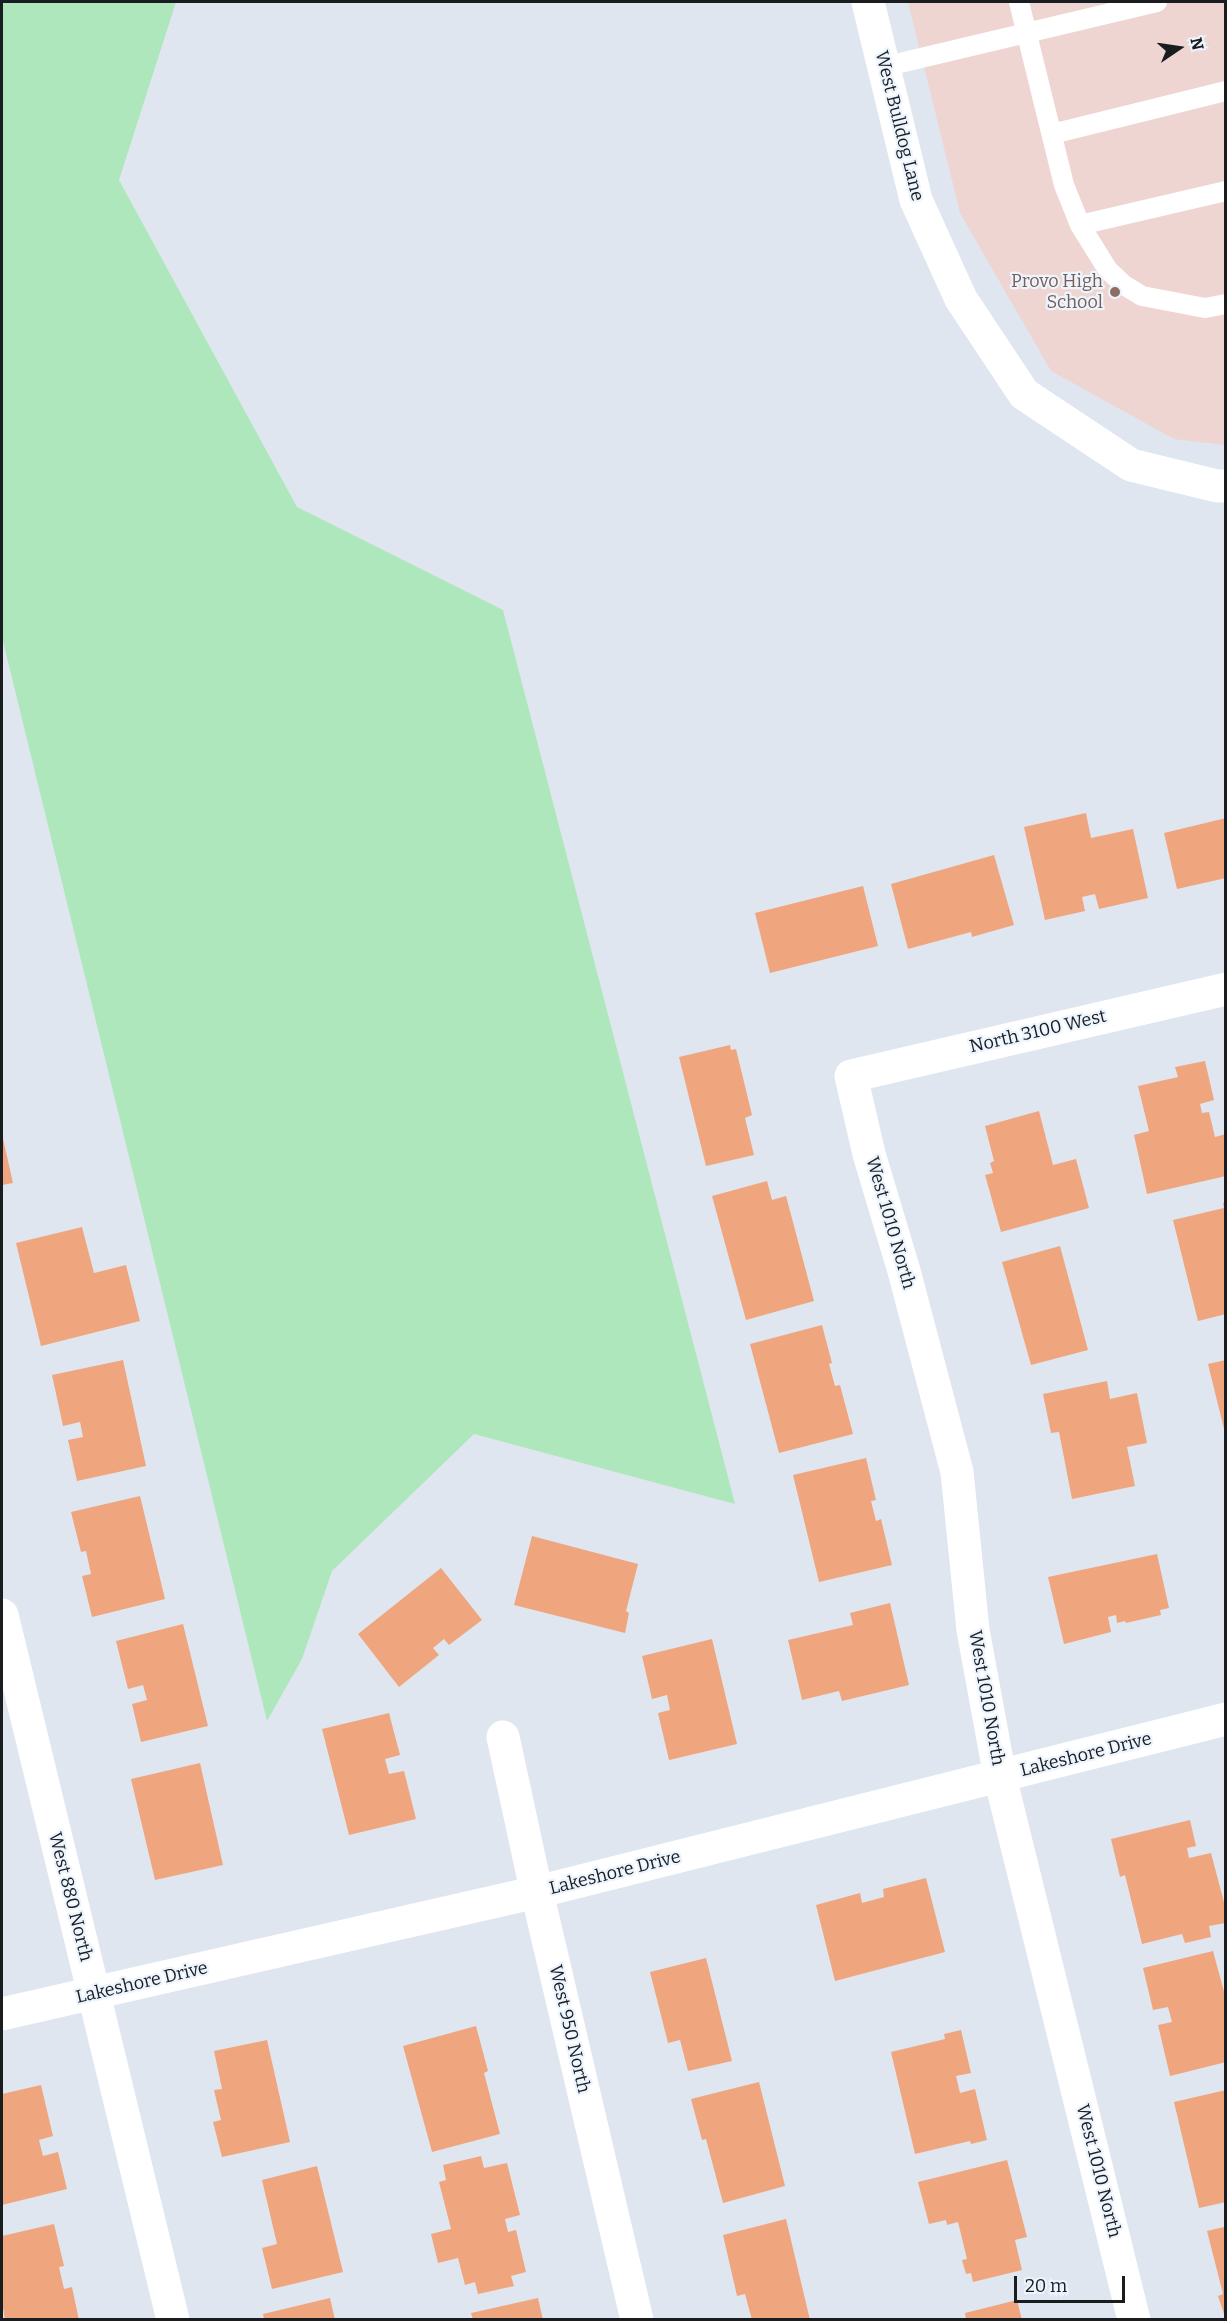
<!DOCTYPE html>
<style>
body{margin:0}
#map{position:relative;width:1227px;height:2321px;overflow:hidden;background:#dfe6f0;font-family:Bitter,serif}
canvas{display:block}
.frame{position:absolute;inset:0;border:3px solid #1a1d20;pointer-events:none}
.north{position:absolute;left:1149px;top:18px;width:60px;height:60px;-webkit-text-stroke:4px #ecf4fe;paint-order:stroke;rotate:77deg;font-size:16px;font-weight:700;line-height:24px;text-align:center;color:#1a1d20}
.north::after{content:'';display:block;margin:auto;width:21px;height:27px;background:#1a1d20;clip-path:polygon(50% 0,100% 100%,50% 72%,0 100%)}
.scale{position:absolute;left:1014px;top:2276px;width:111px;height:27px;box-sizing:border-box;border:3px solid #1a1d20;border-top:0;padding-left:8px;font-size:18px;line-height:21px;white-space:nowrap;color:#1a1d20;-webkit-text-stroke:4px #ecf4fe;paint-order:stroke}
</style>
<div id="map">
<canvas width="1227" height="2321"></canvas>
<div class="frame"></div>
<div class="north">N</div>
<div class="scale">20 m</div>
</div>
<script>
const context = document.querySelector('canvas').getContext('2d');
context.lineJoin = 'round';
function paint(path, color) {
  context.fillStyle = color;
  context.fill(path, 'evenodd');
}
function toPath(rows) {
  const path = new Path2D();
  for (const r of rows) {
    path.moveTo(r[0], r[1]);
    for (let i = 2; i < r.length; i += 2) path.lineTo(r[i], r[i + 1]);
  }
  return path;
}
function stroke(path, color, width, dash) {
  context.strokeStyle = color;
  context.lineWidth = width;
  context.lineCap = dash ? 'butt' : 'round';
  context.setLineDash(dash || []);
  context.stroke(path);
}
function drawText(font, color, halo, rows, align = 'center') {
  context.font = font + ' Bitter,serif';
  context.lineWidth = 4.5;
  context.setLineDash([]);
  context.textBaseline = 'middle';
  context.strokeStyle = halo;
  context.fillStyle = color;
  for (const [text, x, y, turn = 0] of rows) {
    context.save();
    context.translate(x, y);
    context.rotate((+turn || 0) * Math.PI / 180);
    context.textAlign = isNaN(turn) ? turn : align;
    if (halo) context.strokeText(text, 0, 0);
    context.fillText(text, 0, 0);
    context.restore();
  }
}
const education = toPath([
 [908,2,1225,2,1225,445,1174,439,1051,371,960,213]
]);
const green = toPath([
 [2,2,176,2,119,180,297,507,503,610,735,1504,474,1434,332,1571,302,1659,267,1721,2,637]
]);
const building = toPath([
 [1086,813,1091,838,1133,829,1148,898,1099,909,1095,894,1082,897,1085,911,1045,920,1024,827],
 [1226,818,1226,878,1177,889,1164,833],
 [994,855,1014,925,972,937,971,932,908,949,891,884],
 [863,886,878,946,770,973,755,913],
 [730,1045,731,1050,736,1049,752,1115,745,1118,754,1155,706,1166,679,1057],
 [1205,1061,1214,1100,1200,1104,1202,1113,1209,1112,1215,1137,1226,1134,1226,1176,1147,1194,1134,1135,1149,1131,1138,1086,1178,1077,1175,1067],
 [1039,1111,1053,1165,1076,1159,1089,1208,1001,1232,985,1175,993,1173,990,1163,994,1161,985,1126],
 [2,1134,13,1183,2,1185],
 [767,1181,772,1200,786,1196,814,1301,746,1320,712,1196],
 [1226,1202,1226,1314,1198,1321,1173,1220,1224,1208,1223,1203],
 [82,1227,94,1273,126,1265,140,1321,41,1346,16,1243],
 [1060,1246,1088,1350,1031,1365,1002,1262],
 [822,1325,832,1363,829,1364,835,1386,840,1385,853,1434,779,1453,750,1344],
 [123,1360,146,1466,77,1481,68,1440,83,1437,80,1422,63,1426,52,1375],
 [1226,1360,1226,1433,1225,1433,1208,1364],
 [1107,1381,1110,1399,1137,1393,1147,1443,1127,1447,1135,1486,1072,1499,1059,1432,1051,1433,1043,1394],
 [866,1458,876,1500,871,1501,876,1521,881,1519,892,1565,819,1582,793,1475],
 [140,1496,165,1599,92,1617,82,1576,91,1574,86,1551,81,1552,71,1512],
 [532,1536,638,1564,626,1611,629,1613,625,1633,514,1605],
 [1157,1554,1169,1608,1160,1610,1161,1615,1126,1623,1125,1621,1117,1623,1116,1615,1108,1617,1111,1632,1064,1644,1048,1577],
 [441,1568,482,1620,449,1645,444,1639,433,1648,439,1655,399,1687,358,1634],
 [890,1603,909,1685,842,1701,839,1691,802,1700,788,1640,853,1625,850,1613],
 [183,1624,208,1726,141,1742,132,1704,147,1700,143,1685,128,1689,116,1641],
 [712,1639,737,1744,669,1760,658,1713,670,1710,667,1695,652,1699,642,1656],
 [389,1713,400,1755,385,1759,389,1774,404,1771,416,1819,349,1835,322,1729],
 [200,1763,223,1865,155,1880,131,1779],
 [1190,1820,1196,1846,1187,1848,1189,1858,1211,1853,1226,1910,1226,1923,1209,1926,1211,1937,1185,1943,1182,1934,1142,1944,1125,1875,1120,1877,1111,1839],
 [926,1878,945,1952,835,1981,816,1905,860,1893,862,1903,884,1897,883,1889],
 [1213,1951,1226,1999,1226,2062,1170,2076,1158,2025,1172,2022,1168,2007,1153,2010,1143,1968],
 [706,1958,732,2061,688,2071,680,2040,668,2043,650,1972],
 [476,2026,488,2071,484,2073,500,2134,432,2152,403,2046],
 [961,2030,971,2073,956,2076,960,2093,975,2089,987,2140,971,2144,970,2141,915,2154,891,2052,945,2039,944,2034],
 [267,2040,290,2142,222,2157,213,2122,221,2120,214,2090,222,2089,214,2051],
 [759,2082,785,2186,723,2203,706,2139,702,2140,691,2099],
 [41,2085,53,2136,39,2140,43,2156,58,2152,67,2189,2,2205,2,2094],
 [1226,2090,1226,2202,1199,2208,1174,2102],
 [481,2156,484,2168,507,2163,520,2215,505,2219,508,2232,516,2230,526,2272,511,2276,514,2286,478,2294,475,2282,465,2285,458,2258,438,2263,431,2234,451,2229,439,2182,446,2180,443,2165],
 [1007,2160,1027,2237,1015,2240,1022,2270,973,2282,971,2273,966,2274,962,2260,967,2259,958,2222,947,2225,946,2220,929,2224,918,2182],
 [317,2166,343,2272,272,2289,262,2248,277,2244,262,2180],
 [786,2219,810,2320,752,2320,745,2294,737,2296,723,2235],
 [54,2224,64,2266,59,2267,64,2289,72,2287,79,2320,5,2320,2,2302,2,2236],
 [1224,2227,1226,2229,1226,2320,1218,2296,1223,2294,1207,2231],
 [330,2298,335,2320,264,2320,263,2314],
 [538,2298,543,2320,473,2320,471,2313],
 [1017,2300,1022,2320,966,2320,965,2313]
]);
const lane = toPath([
 [1019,2,1064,185,1080,225,1108,270,1124,285,1142,296,1205,308,1226,304],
 [883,67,1157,2],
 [1052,134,1226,91],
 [1080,225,1226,191]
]);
const street = toPath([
 [2,1615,173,2320],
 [503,1737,532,1871,637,2320],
 [1134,2320,1000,1777,973,1630,957,1472,904,1271,869,1154,851,1076,1226,989]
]);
const secondary = toPath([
 [868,2,916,200,961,299,1024,394,1131,465,1217,486,1226,486],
 [2,2014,537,1892,1226,1719]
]);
const markers = [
 [1115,292,6,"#8d6e63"]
];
const streetNames = [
 ["West Bulldog Lane",899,126,76],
 ["North 3100 West",1038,1032,-13],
 ["West 1010 North",890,1223,74],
 ["West 1010 North",986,1698,80],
 ["Lakeshore Drive",1086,1755,-14],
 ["Lakeshore Drive",615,1873,-14],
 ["West 880 North",70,1897,76],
 ["Lakeshore Drive",142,1983,-13],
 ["West 950 North",569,2029,77],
 ["West 1010 North",1098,2171,76]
];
const educationNames = [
 ["Provo High",1103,282],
 ["School",1103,303]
];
paint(education, '#efd5d2');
paint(green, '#aee7bb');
paint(building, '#efa67f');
stroke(lane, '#fff', 20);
stroke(street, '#fff', 33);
stroke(secondary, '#fff', 33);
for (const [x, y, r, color] of markers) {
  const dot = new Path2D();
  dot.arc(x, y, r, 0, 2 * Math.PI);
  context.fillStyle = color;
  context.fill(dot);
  stroke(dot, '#ecf4fe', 2);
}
drawText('18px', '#1a1d20', '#ecf4fe', streetNames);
drawText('18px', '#785e54', '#ecf4fe', educationNames, 'right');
</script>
